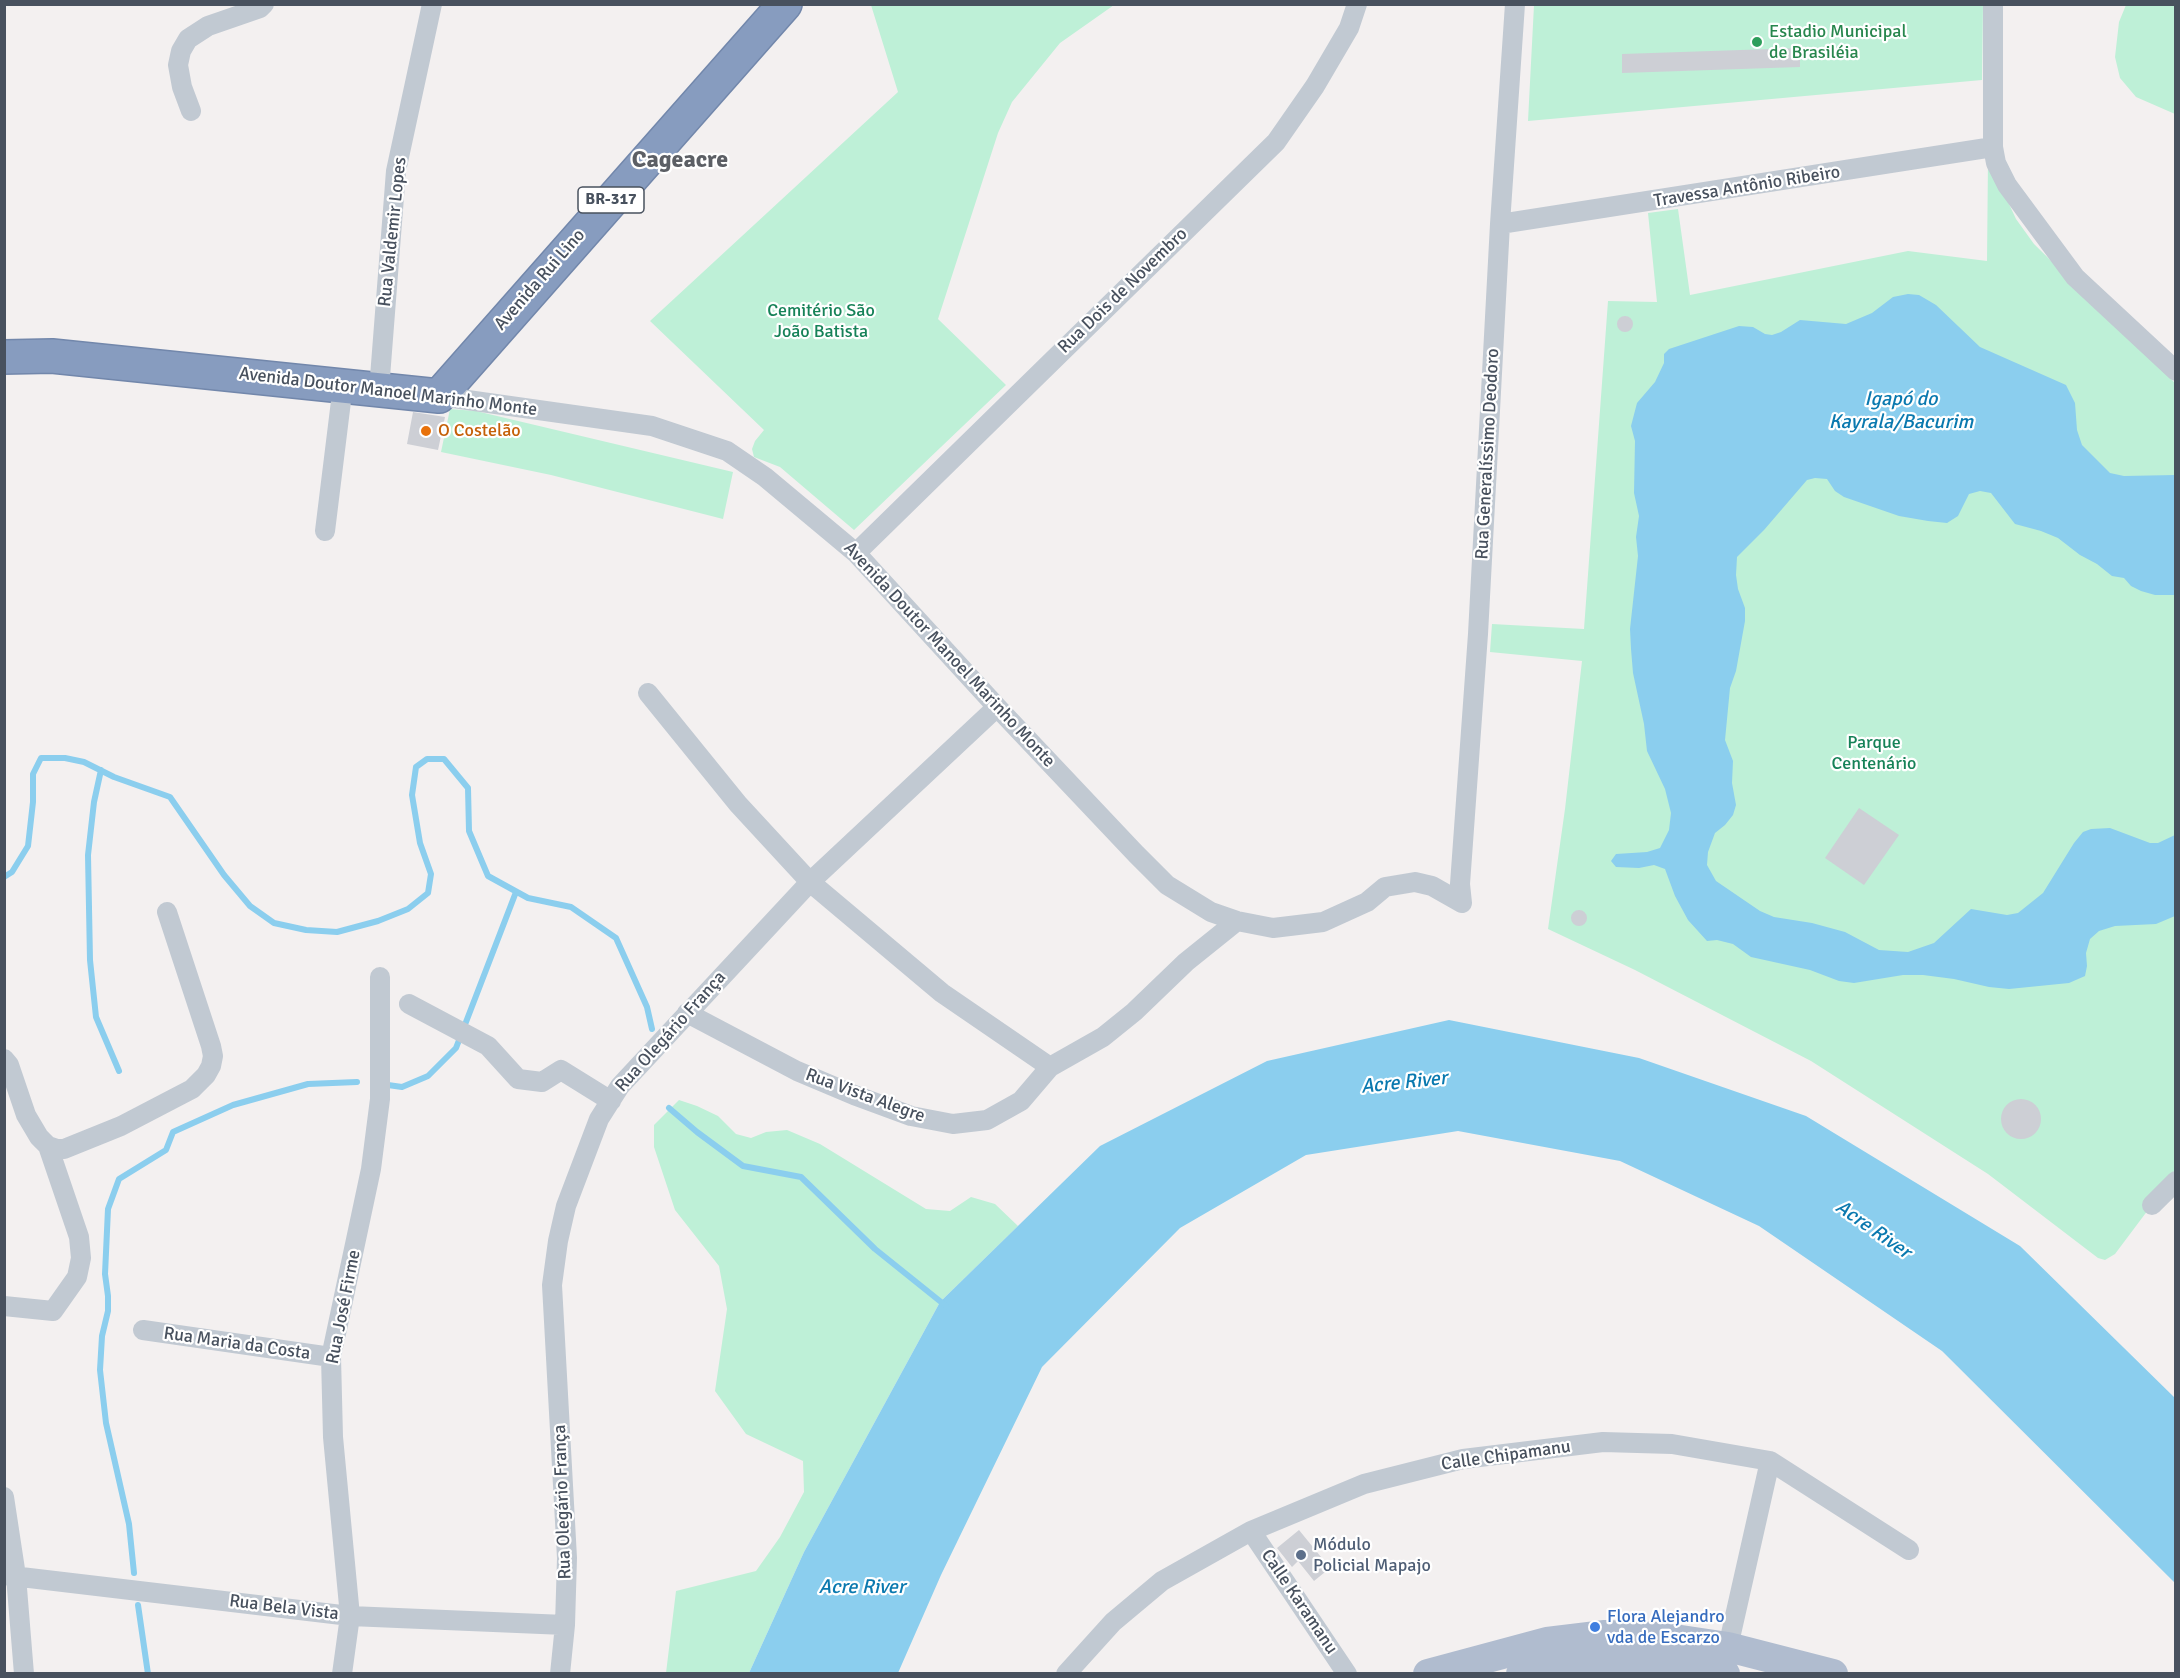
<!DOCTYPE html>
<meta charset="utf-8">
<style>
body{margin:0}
#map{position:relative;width:2180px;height:1678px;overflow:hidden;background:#f3f0f0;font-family:Signika,sans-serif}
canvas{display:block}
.frame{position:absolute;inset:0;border:6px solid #48515e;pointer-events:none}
</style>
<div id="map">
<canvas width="2180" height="1678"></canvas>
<div class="frame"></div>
</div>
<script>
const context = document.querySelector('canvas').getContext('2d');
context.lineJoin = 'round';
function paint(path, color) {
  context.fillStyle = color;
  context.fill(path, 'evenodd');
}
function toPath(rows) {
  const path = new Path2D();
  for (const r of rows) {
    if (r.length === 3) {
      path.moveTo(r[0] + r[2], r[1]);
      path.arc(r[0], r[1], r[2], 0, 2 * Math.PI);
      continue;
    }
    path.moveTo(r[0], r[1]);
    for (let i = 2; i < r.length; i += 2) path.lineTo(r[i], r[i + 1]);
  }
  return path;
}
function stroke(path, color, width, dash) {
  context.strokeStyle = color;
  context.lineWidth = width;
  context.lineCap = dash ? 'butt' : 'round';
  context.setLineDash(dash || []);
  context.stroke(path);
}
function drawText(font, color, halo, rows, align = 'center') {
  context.font = font + ' Signika,sans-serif';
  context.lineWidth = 4.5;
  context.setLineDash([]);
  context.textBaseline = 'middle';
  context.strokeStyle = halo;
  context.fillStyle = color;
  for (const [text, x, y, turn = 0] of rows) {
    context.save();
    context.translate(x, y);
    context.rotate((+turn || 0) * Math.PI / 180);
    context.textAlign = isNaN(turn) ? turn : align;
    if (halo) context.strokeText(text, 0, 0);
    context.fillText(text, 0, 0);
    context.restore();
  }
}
const green = toPath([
 [871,5,1114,5,1060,43,1012,102,998,133,938,319,1006,385,854,530,780,467,754,457,752,449,755,441,764,430,650,321,898,92],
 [1534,5,1983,5,1982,80,1528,121],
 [2126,5,2175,5,2175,114,2136,97,2120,78,2115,57,2119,22],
 [1988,159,2016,219,2034,244,2175,383,2175,1174,2115,1254,2105,1260,2098,1258,1988,1174,1811,1061,1635,970,1548,929,1565,809,1582,661,1490,652,1492,624,1584,629,1608,301,1657,302,1648,213,1678,209,1690,295,1908,251,1987,261],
 [450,409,476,411,733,472,723,519,551,475,441,452],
 [679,1100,697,1106,718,1116,736,1134,751,1138,766,1132,787,1130,820,1144,926,1209,950,1211,971,1197,995,1204,1018,1226,940,1302,804,1552,749,1673,666,1673,676,1591,756,1571,780,1537,804,1492,803,1461,746,1434,715,1391,727,1309,719,1266,675,1210,654,1147,654,1125]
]);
const water = toPath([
 [1908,294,1919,295,1936,305,1980,347,2066,385,2075,403,2077,430,2082,445,2110,473,2124,476,2175,475,2175,595,2155,595,2141,591,2131,586,2124,578,2112,576,2097,564,2080,555,2058,538,2041,531,2015,524,1991,493,1980,491,1969,494,1958,516,1947,523,1928,521,1899,516,1844,497,1835,491,1827,479,1815,478,1807,480,1764,530,1737,557,1736,575,1738,589,1745,608,1745,621,1736,671,1730,688,1725,740,1733,761,1732,783,1736,805,1733,815,1725,825,1715,833,1708,852,1707,865,1716,881,1760,911,1774,917,1812,923,1845,932,1879,950,1908,952,1934,943,1971,909,2007,915,2018,913,2043,893,2074,843,2083,832,2091,829,2110,828,2150,843,2158,843,2175,835,2175,916,2156,924,2115,926,2099,931,2090,939,2086,953,2087,966,2085,976,2069,983,2009,989,1989,987,1954,979,1923,975,1903,975,1854,983,1839,981,1810,970,1751,957,1733,944,1717,940,1707,941,1688,920,1675,896,1665,869,1654,865,1639,868,1616,867,1611,861,1616,854,1647,852,1660,848,1669,830,1671,813,1665,789,1647,751,1644,724,1633,673,1631,649,1630,629,1638,556,1636,537,1639,516,1634,493,1635,441,1631,426,1637,403,1655,382,1664,363,1664,354,1669,349,1739,326,1753,327,1765,334,1772,335,1781,332,1800,320,1846,324,1872,313,1893,297],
 [1449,1020,1639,1058,1806,1116,2020,1246,2175,1398,2175,1583,1942,1351,1759,1226,1620,1161,1458,1131,1306,1155,1180,1228,1042,1367,941,1575,898,1673,749,1673,804,1552,940,1302,1100,1146,1267,1061]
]);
const stream = toPath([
 [101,770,94,802,88,855,90,960,96,1017,119,1071],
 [4,877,12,872,28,846,33,802,33,774,41,758,65,758,84,762,114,777,170,797,224,875,250,906,274,923,306,930,337,932,378,921,408,909,428,893,431,874,420,843,412,795,416,767,427,759,444,759,468,788,469,831,488,876,528,898,571,907,616,938,647,1007,652,1029],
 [388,1085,402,1087,428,1076,456,1048,516,892],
 [669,1108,697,1132,743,1166,801,1177,875,1249,946,1306],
 [134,1573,129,1524,106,1423,100,1370,102,1336,108,1311,108,1296,105,1274,108,1209,119,1179,166,1150,173,1132,233,1105,308,1084,357,1082],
 [138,1605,148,1674]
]);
const building = toPath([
 [1800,48,1800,67,1622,73,1622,54],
 [1625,324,8],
 [413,412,445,417,438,450,407,444],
 [1859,808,1899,835,1864,885,1825,858],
 [1579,918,8],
 [2021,1119,20],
 [1299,1530,1330,1568,1314,1581,1298,1561,1292,1567,1277,1548]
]);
const street = toPath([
 [1993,4,1993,147,1996,163,2007,185,2075,277,2176,371],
 [191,111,182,87,178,65,181,51,188,39,208,26,260,8,264,4],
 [1500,224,1993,147],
 [379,390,396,171,432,4],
 [439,396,652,426,727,451,765,477,856,553,997,707,1136,854,1167,885,1211,912,1237,921,1273,928,1323,922,1367,902,1385,887,1415,882,1432,886,1462,903],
 [325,531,343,385],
 [856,553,1276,142,1315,86,1349,28,1357,4],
 [648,693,738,804,810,882,942,993,1050,1067],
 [1462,903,1460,884,1478,634,1500,224,1515,4],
 [409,1004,488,1046,518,1079,542,1082,561,1070,611,1101],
 [687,1013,797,1071,854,1095,911,1116,953,1124,987,1120,1021,1101,1050,1067,1103,1037,1134,1012,1186,962,1237,921],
 [4,1059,9,1065,26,1115,39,1137,48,1146,79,1237,81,1258,77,1277,53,1311,4,1306],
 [48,1146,57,1149,64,1149,121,1126,192,1089,206,1075,211,1066,213,1056,211,1046,167,912],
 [2152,1205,2176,1181],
 [143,1330,331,1357],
 [4,1497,16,1576,24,1674],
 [1251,1531,1347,1674],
 [4,1575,350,1616,565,1625],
 [1728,1647,1770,1461],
 [342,1674,350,1616,333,1437,331,1357,371,1169,380,1099,380,977],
 [560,1674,565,1625,567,1558,552,1285,558,1241,566,1206,599,1119,620,1086,810,882,997,707],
 [1066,1674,1113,1622,1162,1581,1251,1531,1364,1484,1463,1459,1603,1442,1672,1444,1770,1461,1909,1550]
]);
const primary = toPath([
 [1428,1674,1547,1642,1605,1635,1661,1637,1728,1647,1833,1674],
 [1521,1674,1561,1665,1612,1660,1687,1666,1725,1674]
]);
const highway = toPath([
 [4,357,52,356,439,396,785,4]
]);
const markers = [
 [1757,42,6,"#2e9e5b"],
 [426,431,6,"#e8710a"],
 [1301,1555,6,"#5c6f8a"],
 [1595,1627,6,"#3f7fe0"]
];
const shields = [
 [611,200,66]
];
const shieldNames = [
 ["BR-317",611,200]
];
const leisureNames = [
 ["Estadio Municipal",1769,32],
 ["de Brasiléia",1769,53]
];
const streetNames = [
 ["Travessa Antônio Ribeiro",1747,187,-9],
 ["Rua Valdemir Lopes",393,232,-84],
 ["Avenida Rui Lino",540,280,-49],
 ["Rua Dois de Novembro",1123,291,-44],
 ["Avenida Doutor Manoel Marinho Monte",388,392,7],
 ["Rua Generalíssimo Deodoro",1488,454,-87],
 ["Avenida Doutor Manoel Marinho Monte",949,655,47],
 ["Rua Olegário França",671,1032,-48],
 ["Rua Vista Alegre",865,1096,20],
 ["Rua José Firme",344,1307,-79],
 ["Rua Maria da Costa",237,1344,8],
 ["Calle Chipamanu",1506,1456,-8],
 ["Rua Olegário França",563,1502,-92],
 ["Calle Karamanu",1299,1602,56],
 ["Rua Bela Vista",284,1608,7]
];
const parkNames = [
 ["Cemitério São",821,311],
 ["João Batista",821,332],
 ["Parque",1874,743],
 ["Centenário",1874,764]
];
const foodNames = [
 ["O Costelão",438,431]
];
const serviceNames = [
 ["Módulo",1313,1545],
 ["Policial Mapajo",1313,1566]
];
const shopNames = [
 ["Flora Alejandro",1607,1617],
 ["vda de Escarzo",1607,1638]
];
const waterNames = [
 ["Igapó do",1901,400],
 ["Kayrala/Bacurim",1901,423],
 ["Acre River",1404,1083,-6],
 ["Acre River",1873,1230,35],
 ["Acre River",862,1588]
];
const districtNames = [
 ["Cageacre",680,161]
];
paint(green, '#bef0d7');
paint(water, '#8bceee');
stroke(stream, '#8bceee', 6);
paint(building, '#cdcfd5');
stroke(highway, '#7287ab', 36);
stroke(street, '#c1c9d2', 20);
stroke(primary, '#b0bccf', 30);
stroke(highway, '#879cbf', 33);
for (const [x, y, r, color] of markers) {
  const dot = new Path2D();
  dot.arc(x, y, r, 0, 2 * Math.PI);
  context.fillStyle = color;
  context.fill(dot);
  stroke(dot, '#fff', 2);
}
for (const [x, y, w] of shields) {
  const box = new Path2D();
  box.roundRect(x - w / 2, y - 13, w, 26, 4.5);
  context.fillStyle = '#fff';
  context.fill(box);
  stroke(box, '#48515e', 1.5);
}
drawText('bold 16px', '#48515e', null, shieldNames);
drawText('18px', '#27864d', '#fff', leisureNames, 'left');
drawText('18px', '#48515e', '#fff', streetNames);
drawText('18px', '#168258', '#fff', parkNames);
drawText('18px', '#c56008', '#fff', foodNames, 'left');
drawText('18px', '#4e5e75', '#fff', serviceNames, 'left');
drawText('18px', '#366cbe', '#fff', shopNames, 'left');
drawText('italic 20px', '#0a79af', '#fff', waterNames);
drawText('bold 24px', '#5c5f65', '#fff', districtNames);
</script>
